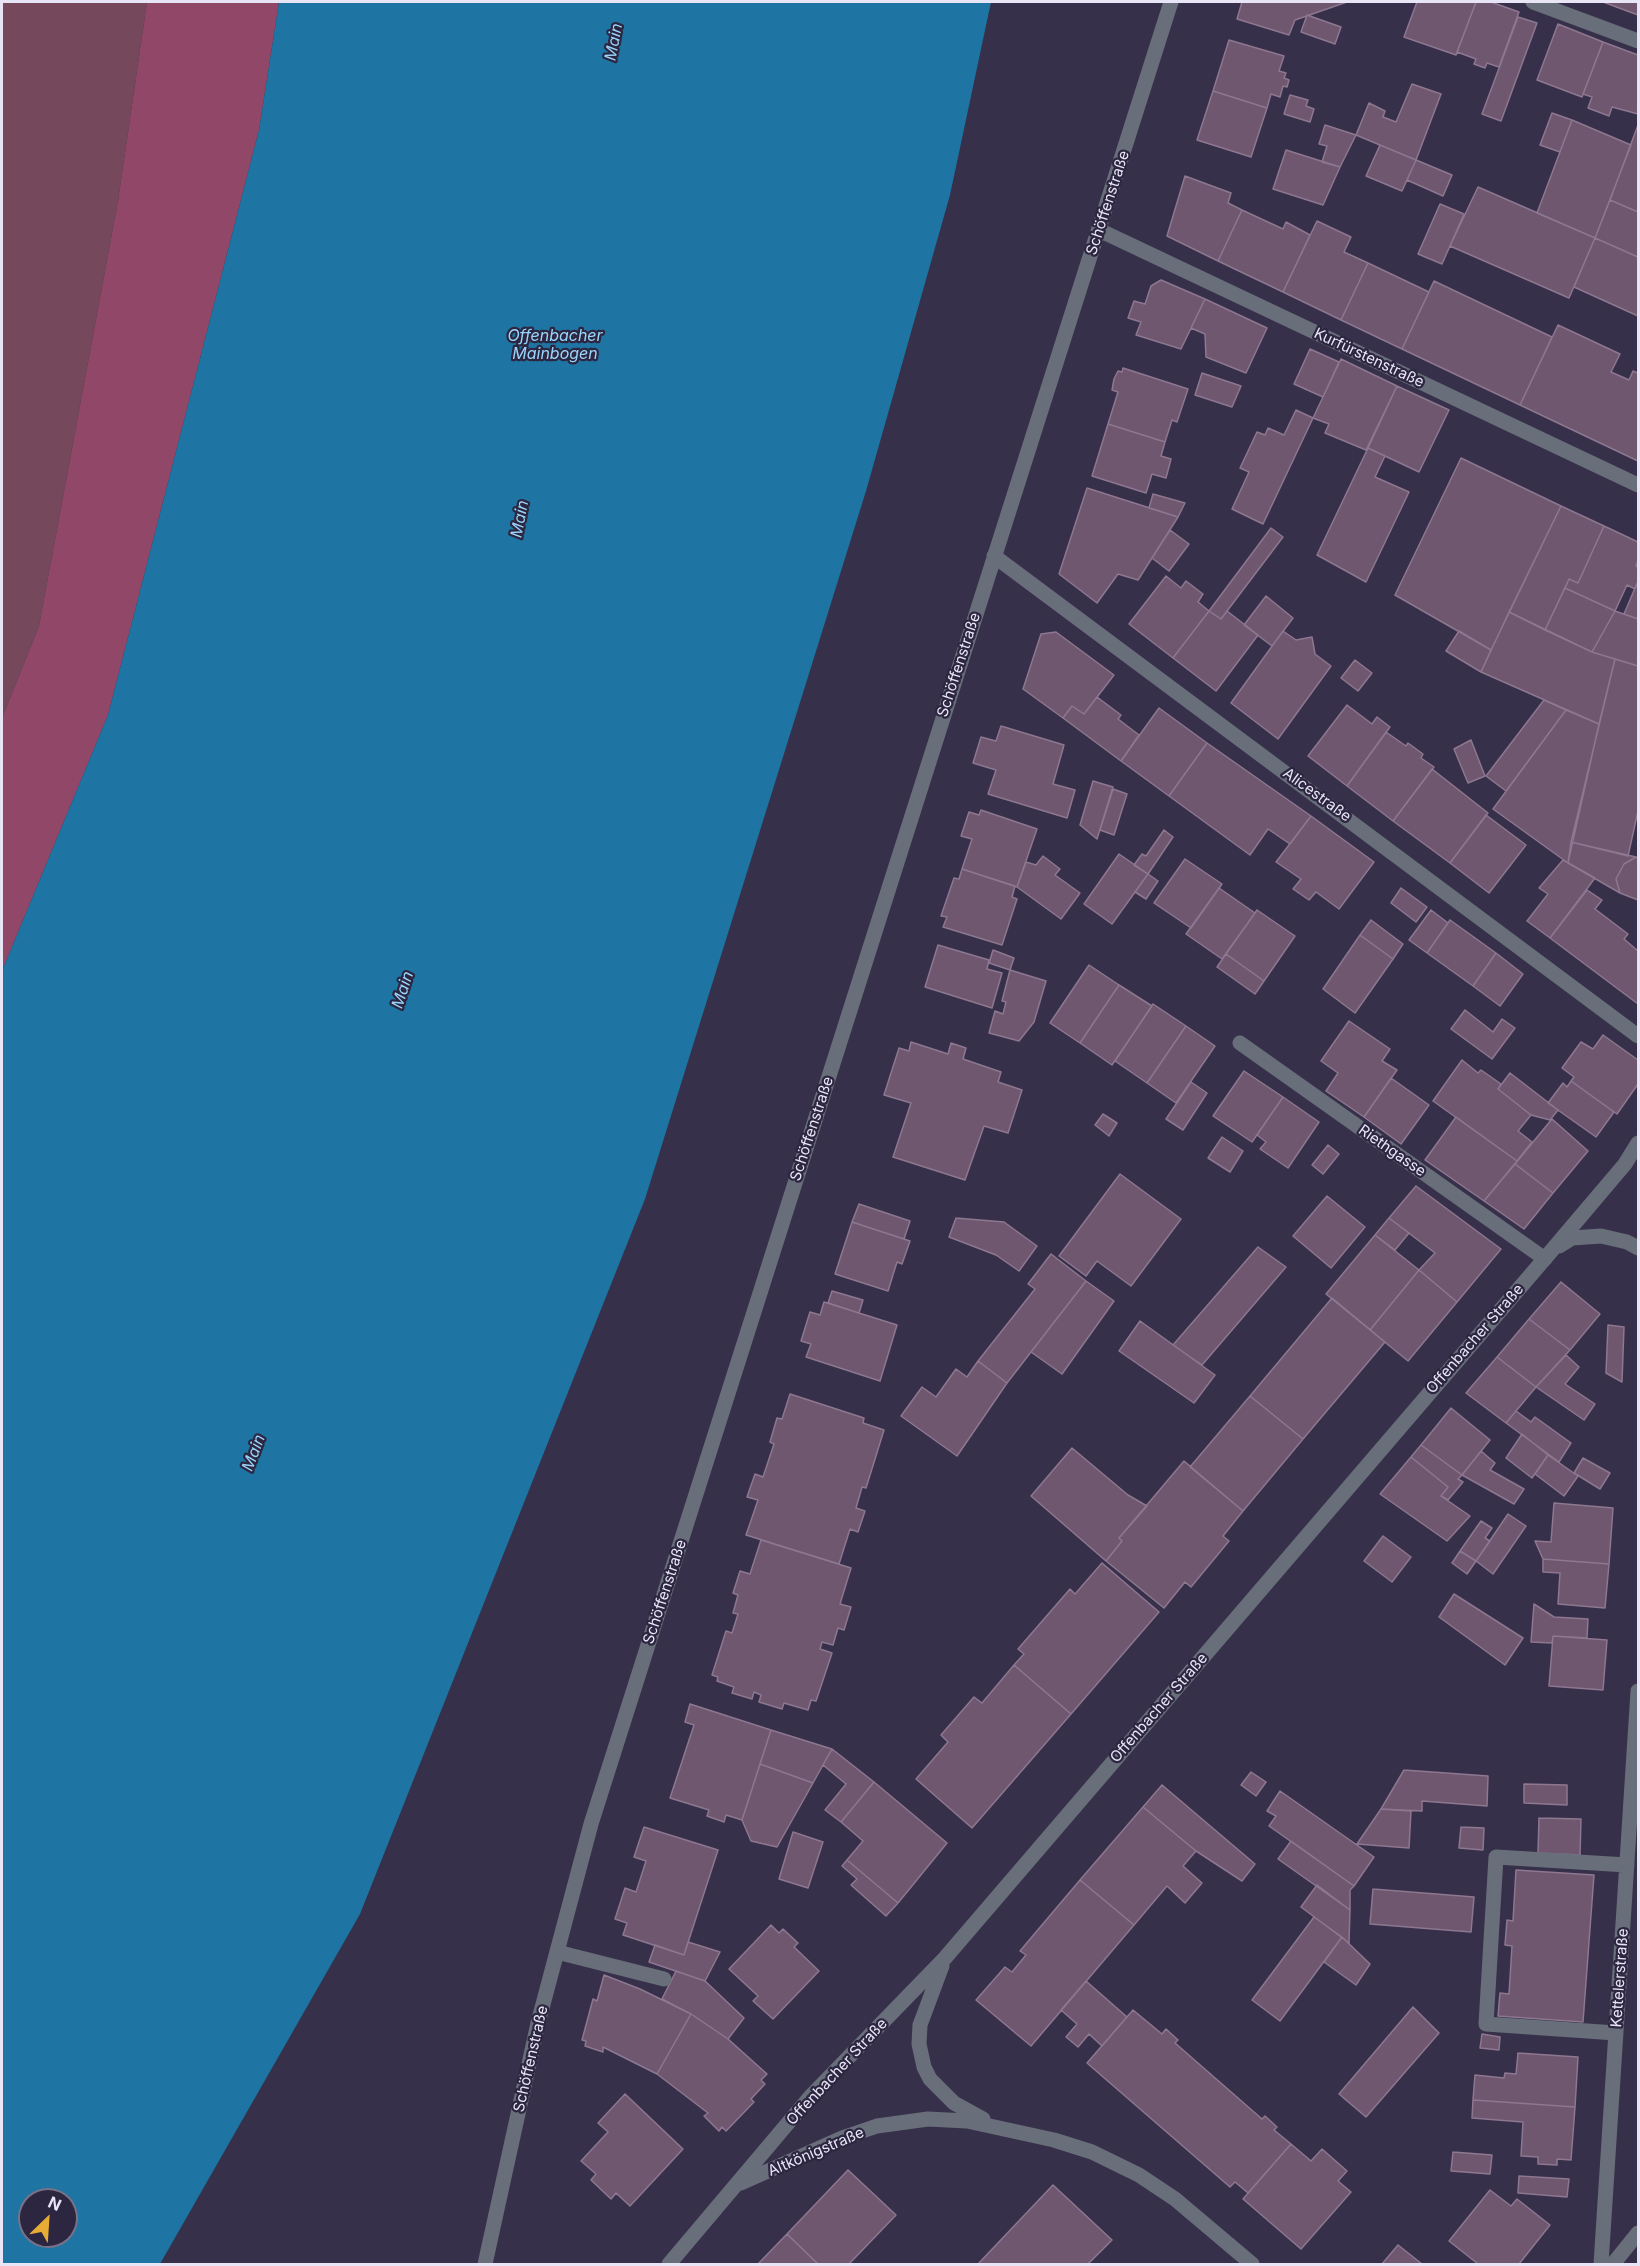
<!DOCTYPE html>
<meta charset="utf-8">
<style>
body{margin:0}
#map{position:relative;width:1640px;height:2266px;overflow:hidden;background:#37304a;font-family:Inter,sans-serif}
canvas{display:block}
.frame{position:absolute;inset:0;border:3px solid #e8e5f6;pointer-events:none}
.north{position:absolute;left:18px;top:2188px;width:60px;height:60px;box-sizing:border-box;background:#2d2640;border:2px solid #787289;border-radius:50%;rotate:25deg;font-size:16px;font-weight:700;line-height:24px;text-align:center;color:#e8e5f6}
.north::after{content:'';display:block;margin:auto;width:21px;height:27px;background:#e6ac36;clip-path:polygon(50% 0,100% 100%,50% 72%,0 100%)}
</style>
<div id="map">
<canvas width="1640" height="2266"></canvas>
<div class="frame"></div>
<div class="north">N</div>
</div>
<script>
const context = document.querySelector('canvas').getContext('2d');
context.lineJoin = 'round';
function paint(path, color) {
  context.fillStyle = color;
  context.fill(path, 'evenodd');
}
function toPath(rows) {
  const path = new Path2D();
  for (const r of rows) {
    path.moveTo(r[0], r[1]);
    for (let i = 2; i < r.length; i += 2) path.lineTo(r[i], r[i + 1]);
  }
  return path;
}
function stroke(path, color, width, dash) {
  context.strokeStyle = color;
  context.lineWidth = width;
  context.lineCap = dash ? 'butt' : 'round';
  context.setLineDash(dash || []);
  context.stroke(path);
}
function drawText(font, color, halo, rows, align = 'center') {
  context.font = font + ' Inter,sans-serif';
  context.lineWidth = 4.5;
  context.setLineDash([]);
  context.textBaseline = 'middle';
  context.strokeStyle = halo;
  context.fillStyle = color;
  for (const [text, x, y, turn = 0] of rows) {
    context.save();
    context.translate(x, y);
    context.rotate((+turn || 0) * Math.PI / 180);
    context.textAlign = isNaN(turn) ? turn : align;
    if (halo) context.strokeText(text, 0, 0);
    context.fillText(text, 0, 0);
    context.restore();
  }
}
const green = toPath([
 [2,2,147,2,118,201,39,626,2,718]
]);
const forest = toPath([
 [147,2,279,2,259,130,108,715,2,971,2,718,39,626,118,201]
]);
const water = toPath([
 [279,2,991,2,950,195,866,491,645,1199,360,1914,160,2264,2,2264,2,971,108,715,259,130],
 [30,2200,66,2200,66,2236,30,2236]
]);
const building = toPath([
 [1242,2,1347,2,1295,20,1289,35,1237,19,1242,2],
 [1417,2,1476,2,1456,55,1404,37,1417,2],
 [1476,2,1491,2,1519,12,1499,67,1487,63,1485,68,1474,64,1476,59,1457,52,1476,2],
 [1603,2,1638,2,1638,15,1603,2],
 [1307,15,1341,27,1335,44,1301,32,1307,15],
 [1518,17,1537,23,1501,121,1482,114,1518,17],
 [1558,24,1603,42,1582,97,1537,80,1558,24],
 [1229,40,1284,56,1279,71,1286,73,1284,78,1289,80,1287,87,1283,86,1280,97,1271,94,1267,108,1213,91,1229,40],
 [1603,42,1638,55,1638,114,1612,107,1609,116,1588,108,1592,97,1583,94,1603,42],
 [1412,84,1441,94,1416,160,1356,135,1369,103,1385,111,1383,117,1396,122,1412,84],
 [1213,91,1267,108,1251,157,1197,140,1213,91],
 [1290,95,1308,100,1306,106,1314,109,1310,122,1284,114,1290,95],
 [1552,113,1572,120,1560,152,1540,145,1552,113],
 [1572,120,1631,145,1595,238,1537,213,1572,120],
 [1325,125,1356,135,1340,167,1322,162,1327,146,1319,144,1325,125],
 [1638,125,1638,212,1610,200,1638,125],
 [1380,145,1416,160,1402,191,1366,176,1380,145],
 [1286,150,1340,167,1323,205,1273,189,1286,150],
 [1416,160,1452,175,1443,196,1407,180,1416,160],
 [1185,176,1231,193,1228,203,1242,210,1218,261,1167,236,1185,176],
 [1478,187,1595,238,1569,298,1450,246,1478,187],
 [1610,200,1638,212,1638,257,1595,238,1610,200],
 [1440,204,1464,214,1442,264,1418,254,1440,204],
 [1242,210,1283,229,1286,222,1310,235,1283,292,1218,261,1242,210],
 [1317,221,1351,237,1344,252,1368,263,1341,320,1283,292,1317,221],
 [1595,238,1638,257,1638,316,1574,287,1595,238],
 [1368,263,1429,292,1402,349,1341,320,1368,263],
 [1161,280,1205,299,1181,349,1136,335,1141,322,1128,318,1134,301,1145,304,1151,286,1161,280],
 [1434,281,1552,337,1520,405,1402,349,1434,281],
 [1205,299,1267,328,1246,373,1206,357,1205,334,1191,328,1205,299],
 [1558,325,1620,354,1611,372,1629,380,1633,371,1638,373,1638,461,1520,405,1558,325],
 [1310,349,1339,362,1323,397,1294,384,1310,349],
 [1341,359,1397,386,1366,450,1325,433,1329,424,1313,418,1341,359],
 [1123,368,1188,389,1177,422,1172,420,1165,442,1108,424,1118,392,1112,390,1114,379,1118,371,1122,372,1123,368],
 [1202,373,1241,386,1232,407,1195,395,1202,373],
 [1397,386,1449,410,1419,472,1368,448,1397,386],
 [1296,410,1313,418,1263,524,1232,509,1249,472,1240,468,1257,432,1265,435,1268,428,1284,435,1296,410],
 [1108,424,1165,442,1161,456,1171,459,1166,478,1152,474,1146,493,1092,476,1108,424],
 [1368,448,1385,456,1375,477,1409,492,1366,582,1317,555,1368,448],
 [1461,458,1561,506,1491,650,1395,595,1461,458],
 [1087,488,1178,517,1138,580,1118,574,1097,603,1059,574,1087,488],
 [1153,494,1185,503,1178,517,1149,508,1153,494],
 [1561,506,1604,526,1578,583,1569,579,1545,630,1509,612,1561,506],
 [1604,526,1638,542,1638,560,1636,566,1638,568,1638,581,1635,589,1627,585,1615,611,1565,588,1569,579,1578,583,1604,526],
 [1271,528,1283,537,1221,619,1209,611,1271,528],
 [1170,530,1189,544,1169,571,1152,558,1170,530],
 [1166,576,1181,588,1186,581,1203,594,1198,602,1209,611,1173,658,1129,624,1166,576],
 [1638,581,1638,619,1624,614,1638,581],
 [1565,588,1615,611,1592,652,1545,630,1565,588],
 [1266,596,1293,618,1272,646,1244,625,1266,596],
 [1209,611,1221,619,1227,611,1258,635,1216,691,1173,658,1209,611],
 [1615,611,1638,619,1638,666,1592,652,1615,611],
 [1509,612,1592,652,1615,659,1599,724,1481,672,1509,612],
 [1283,631,1296,640,1312,637,1315,654,1331,666,1278,739,1231,703,1283,631],
 [1459,631,1491,650,1481,672,1446,651,1459,631],
 [1056,632,1114,675,1084,714,1072,706,1063,718,1023,689,1041,634,1056,632],
 [1615,659,1638,666,1638,811,1628,856,1571,842,1615,659],
 [1355,660,1372,673,1358,691,1341,678,1355,660],
 [1097,697,1121,715,1118,719,1139,735,1121,761,1063,718,1072,706,1084,714,1097,697],
 [1544,700,1566,710,1506,791,1486,776,1544,700],
 [1347,705,1372,724,1377,717,1390,727,1347,786,1308,756,1347,705],
 [1159,708,1207,743,1169,796,1121,761,1159,708],
 [1566,710,1599,724,1568,863,1493,809,1566,710],
 [1001,726,1064,745,1053,784,1075,790,1067,818,988,794,996,770,973,763,981,737,996,741,1001,726],
 [1386,732,1406,746,1408,743,1423,754,1421,758,1434,767,1393,821,1347,786,1386,732],
 [1471,740,1485,776,1468,783,1454,749,1471,740],
 [1207,743,1311,816,1290,844,1268,829,1250,855,1169,796,1207,743],
 [1432,769,1488,813,1450,863,1393,821,1432,769],
 [1093,781,1113,787,1097,839,1080,825,1093,781],
 [1113,789,1127,794,1114,835,1100,830,1113,789],
 [981,810,1037,829,1017,887,962,869,972,839,961,836,969,812,979,815,981,810],
 [1486,815,1526,845,1489,893,1450,863,1486,815],
 [1311,816,1374,862,1339,909,1316,892,1309,900,1293,889,1301,879,1276,862,1311,816],
 [1164,830,1173,837,1148,874,1134,865,1142,854,1146,856,1164,830],
 [1571,842,1636,857,1624,864,1616,879,1620,893,1568,863,1571,842],
 [1119,854,1148,874,1112,924,1084,904,1119,854],
 [1043,856,1060,869,1055,875,1080,893,1061,919,1017,887,1026,862,1036,865,1043,856],
 [1636,857,1638,858,1638,900,1620,893,1616,879,1624,864,1636,857],
 [1185,859,1222,884,1191,928,1154,903,1185,859],
 [1563,860,1595,878,1550,938,1527,921,1548,894,1539,888,1563,860],
 [962,869,1015,886,1012,897,1017,899,1002,945,943,927,947,917,941,916,954,878,959,879,962,869],
 [1148,874,1158,881,1146,899,1135,892,1148,874],
 [1219,888,1255,913,1222,959,1186,934,1219,888],
 [1401,888,1427,907,1416,922,1391,903,1401,888],
 [1587,890,1602,900,1595,909,1628,934,1624,939,1638,951,1638,1004,1550,938,1587,890],
 [1257,910,1295,936,1264,981,1226,954,1257,910],
 [1431,910,1448,923,1427,953,1409,940,1431,910],
 [1371,920,1403,944,1393,959,1360,935,1371,920],
 [1450,920,1496,953,1473,986,1427,953,1450,920],
 [1360,935,1393,959,1355,1013,1323,989,1360,935],
 [938,945,989,960,987,969,1002,973,992,1008,925,987,938,945],
 [993,950,1014,958,1010,970,989,963,993,950],
 [1496,953,1523,974,1500,1006,1473,986,1496,953],
 [1226,954,1264,981,1255,994,1217,967,1226,954],
 [1089,965,1119,985,1080,1043,1050,1023,1089,965],
 [1010,970,1046,981,1034,1022,1019,1041,989,1033,995,1011,1003,1014,1006,1002,1002,1001,1010,970],
 [1119,985,1152,1006,1112,1065,1080,1043,1119,985],
 [1153,1004,1186,1026,1147,1083,1115,1061,1153,1004],
 [1465,1010,1493,1032,1502,1019,1515,1028,1492,1059,1451,1029,1465,1010],
 [1349,1021,1390,1049,1382,1061,1397,1070,1364,1117,1326,1091,1338,1073,1321,1061,1349,1021],
 [1186,1026,1215,1046,1176,1103,1147,1083,1186,1026],
 [1603,1035,1638,1060,1638,1084,1617,1114,1571,1081,1574,1077,1562,1068,1581,1042,1593,1049,1603,1035],
 [911,1042,948,1054,951,1043,966,1048,963,1059,1001,1072,998,1082,1022,1090,1008,1133,984,1126,965,1180,893,1157,911,1103,884,1095,899,1048,909,1051,911,1042],
 [1462,1060,1478,1073,1481,1070,1501,1084,1498,1089,1531,1115,1518,1131,1532,1142,1517,1161,1433,1101,1462,1060],
 [1244,1071,1283,1097,1252,1142,1213,1116,1244,1071],
 [1510,1073,1558,1110,1550,1120,1531,1115,1498,1089,1510,1073],
 [1391,1078,1429,1105,1401,1144,1364,1117,1391,1078],
 [1571,1081,1614,1112,1596,1137,1548,1103,1563,1083,1567,1087,1571,1081],
 [1191,1082,1207,1093,1183,1130,1166,1119,1191,1082],
 [1283,1097,1319,1122,1288,1168,1260,1149,1266,1142,1257,1135,1283,1097],
 [1103,1114,1117,1123,1109,1136,1095,1125,1103,1114],
 [1456,1117,1517,1161,1484,1201,1425,1160,1456,1117],
 [1552,1119,1588,1151,1553,1193,1515,1164,1552,1119],
 [1222,1137,1243,1151,1230,1172,1208,1158,1222,1137],
 [1328,1145,1339,1154,1323,1174,1312,1165,1328,1145],
 [1515,1164,1553,1193,1524,1229,1484,1201,1515,1164],
 [1120,1174,1181,1219,1131,1286,1097,1261,1086,1276,1059,1256,1120,1174],
 [1416,1186,1501,1249,1457,1302,1419,1270,1435,1253,1389,1218,1416,1186],
 [1327,1196,1365,1227,1331,1268,1293,1236,1327,1196],
 [859,1204,910,1221,904,1239,852,1222,859,1204],
 [956,1218,1004,1222,1037,1246,1019,1271,996,1255,949,1237,956,1218],
 [1389,1218,1409,1233,1395,1250,1375,1235,1389,1218],
 [852,1222,910,1241,902,1264,897,1262,888,1291,835,1274,852,1222],
 [1375,1235,1419,1270,1370,1330,1326,1294,1375,1235],
 [1258,1247,1286,1267,1202,1365,1173,1345,1258,1247],
 [1051,1254,1086,1281,1007,1383,978,1361,1035,1289,1028,1284,1051,1254],
 [1419,1270,1457,1302,1408,1361,1370,1330,1419,1270],
 [1086,1281,1114,1301,1062,1374,1031,1352,1086,1281],
 [1561,1282,1600,1314,1570,1350,1529,1319,1561,1282],
 [832,1291,863,1300,859,1313,828,1303,832,1291],
 [1332,1298,1385,1342,1303,1439,1250,1396,1332,1298],
 [824,1302,897,1325,880,1381,806,1357,811,1344,801,1341,810,1312,820,1315,824,1302],
 [1529,1319,1570,1350,1536,1387,1497,1357,1529,1319],
 [1140,1321,1215,1375,1194,1403,1119,1351,1140,1321],
 [1608,1325,1624,1327,1622,1382,1606,1373,1608,1325],
 [1566,1355,1579,1367,1565,1384,1595,1404,1584,1420,1536,1387,1566,1355],
 [1497,1357,1536,1387,1506,1423,1466,1393,1497,1357],
 [978,1361,1007,1383,957,1456,901,1416,922,1387,936,1397,956,1369,967,1377,978,1361],
 [790,1394,864,1418,863,1423,884,1430,866,1488,862,1487,856,1508,865,1511,858,1532,850,1529,839,1564,746,1535,758,1500,747,1497,755,1474,763,1477,774,1444,770,1442,777,1418,782,1419,790,1394],
 [1250,1396,1303,1439,1243,1511,1190,1467,1250,1396],
 [1451,1408,1490,1440,1462,1475,1421,1445,1451,1408],
 [1516,1411,1531,1422,1535,1417,1571,1443,1559,1462,1506,1423,1516,1411],
 [1522,1434,1548,1455,1532,1478,1506,1458,1522,1434],
 [1421,1445,1462,1475,1458,1479,1463,1482,1448,1500,1441,1496,1448,1487,1411,1457,1421,1445],
 [1072,1448,1128,1495,1147,1506,1119,1538,1122,1541,1106,1561,1031,1496,1072,1448],
 [1481,1451,1495,1463,1490,1470,1524,1489,1514,1504,1462,1475,1481,1451],
 [1548,1455,1578,1476,1564,1496,1535,1474,1548,1455],
 [1411,1457,1448,1487,1441,1496,1470,1516,1447,1541,1380,1494,1411,1457],
 [1583,1458,1610,1473,1600,1489,1574,1473,1583,1458],
 [1184,1461,1243,1511,1223,1536,1229,1541,1191,1587,1185,1582,1164,1608,1106,1561,1122,1541,1119,1538,1184,1461],
 [1554,1503,1613,1508,1609,1564,1543,1559,1535,1541,1551,1542,1554,1503],
 [1508,1514,1526,1526,1493,1574,1476,1561,1508,1514],
 [1481,1521,1492,1528,1485,1538,1490,1541,1476,1561,1460,1551,1481,1521],
 [1383,1536,1411,1557,1392,1582,1364,1561,1383,1536],
 [761,1540,851,1568,840,1604,851,1607,844,1630,838,1628,833,1645,822,1642,820,1649,832,1653,816,1701,811,1700,808,1710,784,1703,782,1709,759,1702,761,1695,754,1692,752,1699,732,1693,734,1687,717,1681,718,1677,712,1675,726,1631,732,1633,738,1614,733,1613,738,1595,733,1593,740,1571,750,1574,761,1540],
 [1460,1551,1476,1561,1467,1574,1452,1563,1460,1551],
 [1543,1559,1609,1564,1605,1608,1558,1604,1560,1573,1543,1572,1543,1559],
 [1102,1563,1159,1612,1071,1714,1014,1665,1024,1654,1018,1649,1070,1589,1075,1594,1102,1563],
 [1454,1594,1523,1638,1505,1665,1439,1617,1454,1594],
 [1534,1604,1554,1617,1588,1619,1587,1638,1553,1636,1552,1643,1531,1642,1534,1604],
 [1553,1636,1607,1640,1603,1690,1549,1686,1553,1636],
 [1014,1665,1071,1714,972,1828,916,1779,948,1742,941,1735,974,1697,982,1703,1014,1665],
 [690,1704,771,1730,742,1820,726,1815,724,1822,707,1816,709,1810,670,1798,694,1725,685,1722,690,1704],
 [771,1730,832,1749,813,1783,760,1764,771,1730],
 [832,1749,874,1782,841,1822,825,1810,846,1784,823,1765,832,1749],
 [760,1764,813,1783,777,1847,751,1841,742,1820,760,1764],
 [1404,1770,1488,1776,1487,1806,1422,1801,1422,1811,1381,1809,1404,1770],
 [1251,1772,1266,1782,1256,1796,1241,1785,1251,1772],
 [874,1782,947,1843,898,1903,847,1860,863,1841,841,1822,874,1782],
 [1524,1784,1567,1785,1567,1805,1524,1803,1524,1784],
 [1162,1785,1255,1864,1242,1881,1196,1851,1143,1807,1162,1785],
 [1280,1791,1374,1857,1354,1886,1269,1826,1276,1816,1267,1811,1280,1791],
 [1143,1807,1196,1851,1183,1866,1202,1883,1185,1903,1167,1886,1134,1925,1080,1880,1143,1807],
 [1381,1809,1411,1811,1409,1848,1357,1844,1381,1809],
 [1539,1818,1581,1819,1580,1855,1538,1853,1539,1818],
 [644,1827,718,1850,684,1955,623,1935,627,1923,615,1919,625,1888,636,1892,646,1861,634,1857,644,1827],
 [1461,1827,1484,1828,1483,1850,1459,1848,1461,1827],
 [793,1832,823,1842,808,1888,779,1879,793,1832],
 [1291,1841,1354,1886,1350,1890,1350,1910,1278,1859,1291,1841],
 [847,1860,898,1903,886,1916,851,1885,857,1879,842,1866,847,1860],
 [1516,1870,1594,1875,1583,2022,1498,2016,1500,1993,1509,1994,1512,1946,1505,1945,1507,1920,1513,1921,1516,1870],
 [1080,1880,1134,1925,1031,2046,976,2000,1005,1967,1012,1972,1026,1955,1020,1951,1080,1880],
 [1317,1885,1350,1910,1349,1943,1301,1907,1317,1885],
 [1373,1889,1474,1897,1471,1932,1370,1924,1373,1889],
 [1314,1917,1342,1937,1280,2021,1252,2000,1314,1917],
 [771,1925,779,1933,783,1929,798,1943,794,1947,819,1971,773,2019,753,2001,758,1996,729,1969,771,1925],
 [1342,1937,1370,1964,1356,1985,1324,1962,1342,1937],
 [688,1942,720,1952,705,1981,649,1962,655,1945,684,1955,688,1942],
 [676,1971,705,1981,744,2018,728,2039,691,2014,662,1999,676,1971],
 [604,1975,640,1989,691,2014,657,2074,603,2047,603,2052,585,2046,586,2041,582,2040,593,1999,597,2001,604,1975],
 [1086,1981,1127,2017,1102,2046,1089,2034,1078,2047,1066,2037,1077,2024,1061,2010,1086,1981],
 [1413,2007,1439,2033,1366,2117,1339,2094,1413,2007],
 [1133,2010,1162,2034,1166,2029,1178,2040,1175,2043,1262,2119,1265,2116,1277,2127,1274,2130,1291,2144,1248,2193,1235,2182,1230,2187,1087,2063,1133,2010],
 [691,2014,728,2039,767,2074,761,2080,765,2084,751,2099,754,2102,726,2131,722,2127,719,2131,704,2116,708,2113,657,2074,691,2014],
 [1482,2034,1500,2037,1499,2050,1480,2048,1482,2034],
 [1518,2053,1578,2057,1575,2107,1473,2100,1475,2075,1504,2078,1505,2073,1516,2074,1518,2053],
 [625,2094,683,2149,630,2206,616,2193,611,2199,591,2180,596,2174,581,2161,608,2132,598,2123,625,2094],
 [1473,2100,1575,2107,1571,2160,1557,2159,1557,2165,1538,2164,1538,2157,1521,2156,1523,2122,1472,2118,1473,2100],
 [1291,2144,1311,2161,1322,2149,1347,2171,1338,2181,1351,2192,1301,2249,1243,2199,1291,2144],
 [1453,2152,1492,2155,1490,2174,1451,2171,1453,2152],
 [848,2170,896,2215,849,2264,818,2264,787,2234,848,2170],
 [1519,2176,1569,2179,1567,2197,1518,2193,1519,2176],
 [1053,2185,1112,2240,1088,2264,978,2264,1053,2185],
 [1490,2190,1511,2206,1517,2199,1550,2225,1519,2264,1478,2264,1449,2241,1490,2190],
 [787,2234,818,2264,758,2264,787,2234],
 [1398,2245,1422,2264,1382,2264,1398,2245]
]);
const minor = toPath([
 [1533,2,1638,41],
 [1099,230,1638,485],
 [994,556,1638,1036],
 [1240,1043,1545,1259],
 [1559,1246,1572,1238,1601,1236,1627,1242,1638,1248],
 [557,1952,664,1979],
 [942,1966,920,2025,919,2044,924,2067,930,2079,954,2103,983,2119],
 [1616,2033,1486,2024,1496,1857,1627,1865],
 [741,2183,842,2138,877,2126,928,2119,967,2121,1054,2140,1092,2152,1139,2175,1175,2199,1252,2264],
 [485,2264,538,2023,591,1824,1171,2],
 [669,2264,810,2097,945,1958,1553,1249,1625,1164,1638,1143],
 [1601,2264,1638,1691],
 [1613,2264,1638,2233]
]);
const streetNames = [
 ["Schöffenstraße",1108,203,-72],
 ["Kurfürstenstraße",1369,358,25],
 ["Schöffenstraße",959,665,-72],
 ["Alicestraße",1317,795,36],
 ["Schöffenstraße",812,1129,-72],
 ["Riethgasse",1392,1151,35],
 ["Offenbacher Straße",1475,1339,-49],
 ["Schöffenstraße",665,1592,-72],
 ["Offenbacher Straße",1159,1708,-49],
 ["Kettelerstraße",1620,1978,-86],
 ["Schöffenstraße",531,2059,-77],
 ["Offenbacher Straße",837,2072,-47],
 ["Altkönigstraße",816,2152,-23]
];
const waterNames = [
 ["Main",614,42,-79],
 ["Offenbacher",555,336],
 ["Mainbogen",555,354],
 ["Main",520,519,-79],
 ["Main",403,990,-72],
 ["Main",254,1453,-69]
];
paint(green, '#75495b');
paint(forest, '#914868');
paint(water, '#1e74a2');
paint(building, '#6e576f');
stroke(building, '#8e7790', 1.5);
stroke(minor, '#686e7a', 15);
drawText('15px', '#e8e5f6', '#2d2640', streetNames);
drawText('italic 16px', '#9ad6fc', '#2d2640', waterNames);
</script>
